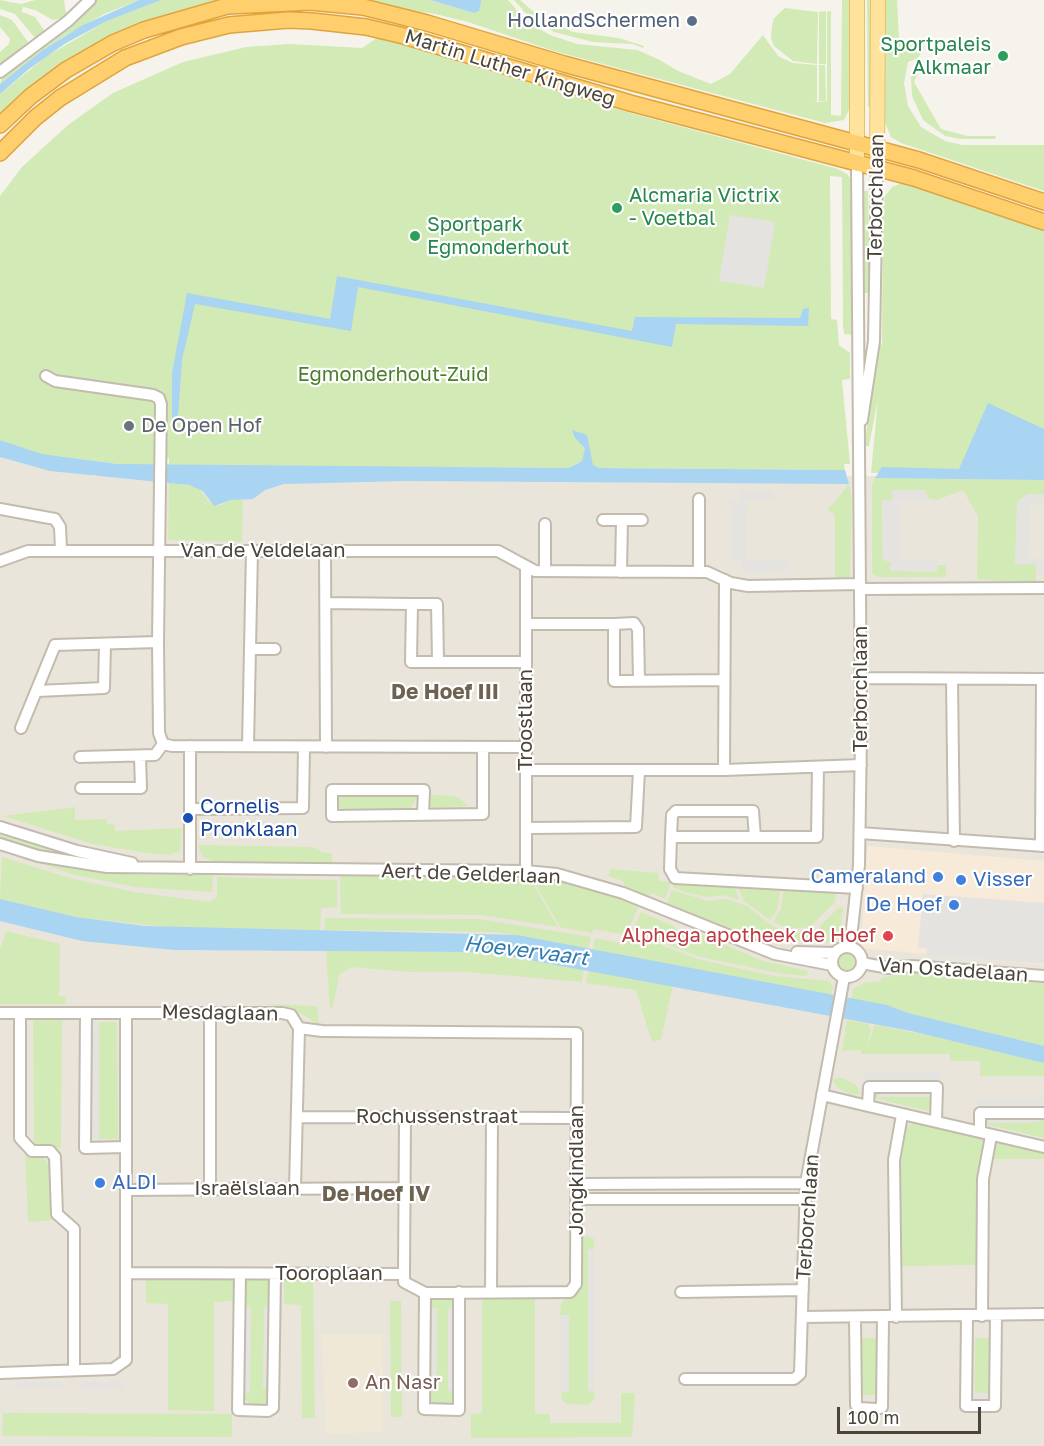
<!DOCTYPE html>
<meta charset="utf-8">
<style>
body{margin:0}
#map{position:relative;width:1044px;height:1446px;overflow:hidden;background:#f6f3ec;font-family:"Golos Text",sans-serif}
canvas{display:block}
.scale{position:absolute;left:837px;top:1407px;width:144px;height:27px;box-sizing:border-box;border:3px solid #4b4439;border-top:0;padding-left:8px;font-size:18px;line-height:21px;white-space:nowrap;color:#4b4439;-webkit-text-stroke:4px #fff;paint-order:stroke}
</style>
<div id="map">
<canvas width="1044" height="1446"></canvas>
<div class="scale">100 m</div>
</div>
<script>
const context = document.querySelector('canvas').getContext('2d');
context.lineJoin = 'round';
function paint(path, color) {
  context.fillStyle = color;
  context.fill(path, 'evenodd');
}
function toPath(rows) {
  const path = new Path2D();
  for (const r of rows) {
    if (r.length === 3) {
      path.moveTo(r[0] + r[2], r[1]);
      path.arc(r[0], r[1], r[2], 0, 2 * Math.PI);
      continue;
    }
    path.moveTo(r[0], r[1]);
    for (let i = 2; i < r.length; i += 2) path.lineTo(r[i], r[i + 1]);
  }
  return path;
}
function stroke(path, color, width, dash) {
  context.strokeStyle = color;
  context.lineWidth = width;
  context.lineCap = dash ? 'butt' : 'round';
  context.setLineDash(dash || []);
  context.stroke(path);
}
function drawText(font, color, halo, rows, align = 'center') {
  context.font = font + ' "Golos Text",sans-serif';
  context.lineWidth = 4.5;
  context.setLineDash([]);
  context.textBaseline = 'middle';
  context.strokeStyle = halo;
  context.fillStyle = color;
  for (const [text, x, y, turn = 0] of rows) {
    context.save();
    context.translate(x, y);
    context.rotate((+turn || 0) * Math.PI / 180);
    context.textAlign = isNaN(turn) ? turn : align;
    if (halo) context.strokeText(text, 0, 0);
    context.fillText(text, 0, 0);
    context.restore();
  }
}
const residential = toPath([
 [0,428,93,476,1044,476,1044,1446,0,1446]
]);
const commercial = toPath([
 [867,846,1044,861,1044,965,861,948]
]);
const education = toPath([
 [322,1334,383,1334,383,1432,326,1434]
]);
const green = toPath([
 [0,0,21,4,35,0,64,0,66,13,63,18,53,20,35,10,23,7,22,12,35,17,44,30,44,33,35,38,15,14,0,9],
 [94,0,139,0,104,14,63,37,0,84,3,75,78,19],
 [161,0,230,0,168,14,102,42,59,66,0,116,0,94,47,56,107,21],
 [354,0,430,0,474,13,480,7,481,0,508,0,527,22,550,35,577,44,637,50,658,59,678,71,711,84,730,74,763,35,778,56,793,63,817,65,817,101,815,102,830,101,827,101,827,12,831,11,831,115,841,116,842,0,849,0,849,110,844,120,825,123,554,51,468,22,431,13,408,11],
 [514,0,520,0,535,13,573,32,618,38,644,46,643,48,633,44,593,42,554,32,531,19],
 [867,0,873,0,871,107,868,107],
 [883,0,897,0,899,38,917,49,925,46,918,58,908,62,904,83,908,106,921,127,945,141,962,145,1044,145,1044,191,901,143,891,137,884,120],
 [785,8,818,12,817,64,793,61,774,46,771,39,772,25,774,18],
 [824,11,826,11,826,64,819,64,819,12],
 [0,15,12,20,28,42,0,67,0,52,9,44,10,39,0,27],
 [380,36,438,51,459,62,634,114,838,169,847,174,853,182,854,335,844,334,843,326,842,177,830,176,831,319,837,320,839,345,850,353,850,379,842,380,850,464,844,464,845,470,599,468,579,462,568,468,169,466,169,458,155,458,154,466,118,464,42,454,0,440,0,196,22,167,68,125,113,93,183,62,246,47,290,44,362,48],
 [819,65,825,65,826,101,819,101],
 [917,67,918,74,914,82,941,129,968,136,996,136,995,139,961,139,945,136,923,120,912,96,911,76],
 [905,182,1025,222,1044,231,1044,471,871,473,878,399,869,446,866,446,866,433,880,344,882,345,883,206,885,196,892,187],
 [861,191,868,191,870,293,862,293],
 [875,478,1044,480,1044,494,1028,494,1015,563,1036,564,1036,584,977,579,978,516,963,490,937,500,927,498,926,490,892,490,893,501,882,500,883,560,937,572,937,565,946,565,946,577,878,577,872,573,872,485],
 [169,483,198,487,209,502,218,506,231,500,243,500,242,542,168,540],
 [849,484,852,498,850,577,835,578,835,520,834,514,828,510],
 [342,794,415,795,417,798,410,809,348,811,338,806,337,801],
 [429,794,458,797,468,806,428,808],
 [75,807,75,820,107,819,107,824,114,824,115,831,182,828,180,851,169,855,146,853,93,844,3,816],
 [0,830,115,863,81,861,0,843],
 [198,845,313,847,323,853,332,853,332,863,214,862,203,857],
 [0,850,96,871,143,875,213,874,212,892,135,887,75,875],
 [2,857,70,878,134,892,209,902,217,897,217,877,337,880,337,907,321,908,320,930,184,929,76,917,0,899],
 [611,869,659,873,659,881,671,882,665,899,651,893,648,897,625,887,623,881,608,876],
 [340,875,528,875,558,927,482,915,341,914],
 [530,875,577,882,640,904,626,935,594,929,592,933,560,927],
 [675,882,734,886,739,900,724,895,708,897,687,893,673,887],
 [738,886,780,889,778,908,770,920,744,901],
 [784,889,836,892,835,902,810,927,790,929,773,922,781,909],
 [672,890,708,901,726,899,747,906,774,927,789,932,803,933,816,928,814,942,747,939,666,905],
 [843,907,842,917,839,917,842,918,840,935,829,942,818,942,820,926,838,908],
 [641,912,674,926,677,931,682,932,688,929,763,961,808,971,807,976,783,974,697,956,644,936,633,930],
 [325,918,478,919,591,937,588,949,495,932,325,930],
 [6,931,60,944,59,996,66,997,66,1004,0,1004,0,949],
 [632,933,697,959,774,976,829,981,833,987,831,995,593,950,595,938,626,944],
 [326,951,473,952,584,969,582,982,467,972,409,972,352,967,339,975,333,1007,330,1009],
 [847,962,8],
 [589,970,673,985,661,1039,654,1042,650,1036,636,990,586,983],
 [915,971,1044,981,1044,1046,908,1013,887,1005,851,999,853,989,864,983,881,981,881,978],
 [265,1004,317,1006,319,1025,292,1008],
 [33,1019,62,1020,61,1148,44,1147,34,1143],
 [847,1020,869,1024,869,1028,871,1029,866,1050,875,1025,932,1036,1044,1063,1044,1076,980,1076,980,1061,950,1061,950,1054,861,1054,861,1050,842,1051],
 [99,1022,117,1022,118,1139,99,1139],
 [842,1078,855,1084,861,1094,851,1095,837,1087,832,1079],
 [873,1089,931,1089,934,1112,873,1098],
 [1044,1114,1044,1138,984,1124,985,1116,988,1115,988,1123,1041,1122,1041,1115],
 [915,1122,981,1137,984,1141,985,1152,976,1184,978,1265,901,1266,899,1157,907,1127],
 [999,1143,1044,1154,1044,1159,989,1159,994,1145],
 [25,1155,42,1156,49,1164,52,1220,30,1222,28,1219],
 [587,1236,594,1239,594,1249,588,1250,588,1391,594,1391,595,1398,588,1405,567,1404,562,1400,561,1392,569,1392,569,1315,560,1315,561,1304,565,1298,581,1291,582,1238],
 [244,1276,272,1277,271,1388,266,1404,250,1404,242,1397,242,1393,250,1393],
 [146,1279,235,1280,235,1301,214,1302,214,1411,168,1410,168,1304,146,1303],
 [284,1281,313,1281,315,1418,302,1418,301,1305,284,1304],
 [444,1297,455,1302,455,1402,453,1405,432,1406,428,1399,428,1390,437,1390,437,1308,428,1308,428,1304,433,1299],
 [482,1298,535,1298,535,1414,550,1414,550,1423,621,1423,621,1393,635,1393,632,1437,471,1438,471,1414,482,1413],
 [401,1301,402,1417,391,1417,390,1301],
 [862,1338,876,1338,876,1395,862,1395],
 [975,1338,990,1338,990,1393,975,1393],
 [3,1413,232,1414,232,1437,2,1436]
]);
const parking = toPath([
 [730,215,775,222,764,288,719,281],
 [891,490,926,490,926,502,900,501,899,560,937,560,937,572,890,571,891,561,883,560,882,500,893,501],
 [740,491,773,491,774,500,747,500,746,559,788,560,788,571,742,573,742,561,731,561,731,500,740,501],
 [1028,494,1044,494,1044,504,1030,505,1029,558,1044,559,1044,574,1038,575,1037,564,1015,564,1017,501],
 [923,894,1044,903,1044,964,926,955,927,948,918,948],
 [91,1022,99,1022,99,1139,92,1139],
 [939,1072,940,1080,864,1080,864,1073],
 [878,1089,931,1089,931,1097,878,1097],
 [976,1098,1044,1098,1044,1106,976,1106],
 [988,1115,1041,1115,1041,1122,988,1123],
 [588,1249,594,1250,594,1391,588,1391],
 [243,1307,251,1307,250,1393,242,1393],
 [264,1307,272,1307,271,1388,263,1388],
 [428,1308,437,1308,437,1390,428,1390],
 [448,1309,455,1309,456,1391,448,1391],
 [560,1315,569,1315,569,1392,561,1392],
 [971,1338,975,1338,975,1393,989,1393,990,1338,994,1338,994,1402,971,1402],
 [17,1382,63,1382,63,1388,17,1389],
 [81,1382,123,1382,123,1389,81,1390]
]);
const water = toPath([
 [139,0,161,0,107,21,66,43,29,69,0,94,0,84,43,50,83,25],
 [430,0,481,0,481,3,479,11,474,13],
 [337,276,632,331,635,317,800,318,803,309,809,308,808,326,676,324,672,347,358,287,351,331,195,304,182,360,178,417,176,420,172,419,172,373,187,293,330,319],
 [988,403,1044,429,1044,480,875,478,882,467,959,469],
 [572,430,587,435,593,465,599,468,845,470,849,484,407,481,284,484,265,490,253,499,231,500,214,506,203,491,189,485,50,471,0,457,0,440,42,454,118,464,568,468,582,461,585,448,575,438],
 [0,899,76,917,145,926,517,935,887,1005,908,1013,1044,1046,1044,1063,911,1031,502,955,473,952,174,950,82,941,0,921]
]);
const minor = toPath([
 [0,72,68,21,90,0],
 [46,376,55,381,153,395,159,398,161,404,158,642,159,733,163,744,172,746,526,747],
 [862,420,874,341,877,169],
 [0,509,55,519,60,527,61,550],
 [603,520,642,520],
 [545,524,545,571],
 [325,551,326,747],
 [0,561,28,551,498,551,535,571,707,572,731,583,748,586,860,584],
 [526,569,526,871],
 [621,572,622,520],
 [699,572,699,499],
 [860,589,1044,588],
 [326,603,412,604,411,662,526,662],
 [412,604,437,604,438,661],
 [526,624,614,624,614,681,724,680],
 [614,624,634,623,638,629,639,681],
 [250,649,275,649],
 [862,678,1044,679],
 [952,679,954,841],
 [37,691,104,688,105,644],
 [21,728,55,645,158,642],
 [248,746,252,551],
 [80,757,155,755,163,744],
 [526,770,724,770,861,765],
 [724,770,725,580],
 [81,788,141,788,140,756],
 [191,809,303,808,304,747],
 [423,815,424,790,332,790,332,816,483,814,483,747],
 [0,827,77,851,132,863],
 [527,828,636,827,639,771],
 [860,833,1044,846],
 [671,837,670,869,675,878,857,888],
 [755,837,753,811,676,811,672,815,671,837,817,837,818,767],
 [0,844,38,856,107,867,526,871,557,874,623,893,775,954,832,965],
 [1041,846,1042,679],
 [190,869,190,746],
 [850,947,859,865,861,734,857,164],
 [847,962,15],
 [797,952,834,953],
 [862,963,889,968,912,966,1044,976],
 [0,1013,282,1013,291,1015,299,1028,322,1031,577,1033,576,1284,570,1292,425,1293,404,1282,404,1274,126,1273],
 [20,1013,20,1138,32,1151,50,1151,55,1157,57,1214,74,1229,74,1369],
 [86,1014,85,1148,125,1147],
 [822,1095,868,1106,869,1087,937,1087,936,1121],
 [868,1106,1044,1147],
 [297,1117,577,1118],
 [980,1132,980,1113,1044,1113],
 [577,1184,806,1183],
 [295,1188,299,1028],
 [210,1189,210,1013],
 [126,1190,405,1188],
 [577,1199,805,1199],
 [240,1274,238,1410,268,1411,273,1408,275,1274],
 [404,1274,405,1118],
 [491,1292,492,1118],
 [681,1292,803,1290],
 [425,1293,424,1409,459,1410,459,1292],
 [967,1316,966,1406,995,1406,996,1316],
 [982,1316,983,1179,991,1136],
 [802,1317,1044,1314],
 [855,1317,856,1405,859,1408,877,1409,882,1407,883,1317],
 [896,1317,894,1160,902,1115],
 [0,1373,113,1369,126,1360,126,1013],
 [685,1379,794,1379,800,1374,806,1183,844,977]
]);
const major = toPath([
 [857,0,857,164],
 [877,169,878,0]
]);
const highway = toPath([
 [0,125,31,96,66,70,113,43,144,30,227,6,310,2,363,7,427,23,564,64,919,160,1044,202],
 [0,153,35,118,60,98,125,58,181,37,229,25,288,20,312,21,366,27,404,36,630,103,914,178,1044,222]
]);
const markers = [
 [692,21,6,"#5c6f8a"],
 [1003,56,6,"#2e9e5b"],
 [617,208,6,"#2e9e5b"],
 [415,236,6,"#2e9e5b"],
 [129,426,6,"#6b7280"],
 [188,818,6,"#1a4fb4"],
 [938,877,6,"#3f7fe0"],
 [961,880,6,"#3f7fe0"],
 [954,905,6,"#3f7fe0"],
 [888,936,6,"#e0444e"],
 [100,1183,6,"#3f7fe0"],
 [353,1383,6,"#8d6e63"]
];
const serviceNames = [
 ["HollandSchermen",680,21]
];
const leisureNames = [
 ["Sportpaleis",991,45,"right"],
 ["Alkmaar",991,68,"right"],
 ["Alcmaria Victrix",629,196],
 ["- Voetbal",629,219],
 ["Sportpark",427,225],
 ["Egmonderhout",427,248]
];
const streetNames = [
 ["Martin Luther Kingweg",510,68,17],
 ["Terborchlaan",876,197,-89],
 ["Van de Veldelaan",263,551],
 ["Terborchlaan",861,689,-90],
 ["Troostlaan",526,720,-90],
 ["Aert de Gelderlaan",471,874,2],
 ["Van Ostadelaan",953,970,4],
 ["Mesdaglaan",220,1013,1],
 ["Rochussenstraat",437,1117],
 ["Jongkindlaan",577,1170,-90],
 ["Israëlslaan",247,1189],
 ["Terborchlaan",808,1217,-86],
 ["Tooroplaan",329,1274]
];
const parkNames = [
 ["Egmonderhout-Zuid",393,375]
];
const worshipNames = [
 ["De Open Hof",141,426]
];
const transitNames = [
 ["Cornelis",200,807],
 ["Pronklaan",200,830]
];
const shopNames = [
 ["Cameraland",926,877],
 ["Visser",973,880,"left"],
 ["De Hoef",942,905],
 ["ALDI",112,1183,"left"]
];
const healthNames = [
 ["Alphega apotheek de Hoef",876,936]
];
const educationNames = [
 ["An Nasr",365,1383]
];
const neighbourhoodNames = [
 ["De Hoef III",445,692],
 ["De Hoef IV",376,1194]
];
const waterNames = [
 ["Hoevervaart",526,951,7]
];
paint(residential, '#eae5da');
paint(commercial, '#f7ead8');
paint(education, '#efe8d6');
paint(green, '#d2eab5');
paint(parking, '#e5e3e0');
paint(water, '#a9d4f2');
stroke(minor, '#c2bbae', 14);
stroke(major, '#e6c16a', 16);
stroke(highway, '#e0a43c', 18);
stroke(minor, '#fff', 10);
stroke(major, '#ffe39c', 14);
stroke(highway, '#ffcf6e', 15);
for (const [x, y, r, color] of markers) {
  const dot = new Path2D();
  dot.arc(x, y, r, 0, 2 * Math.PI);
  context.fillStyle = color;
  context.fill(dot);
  stroke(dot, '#fff', 2);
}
drawText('20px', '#4e5e75', '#fff', serviceNames, 'right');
drawText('20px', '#27864d', '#fff', leisureNames, 'left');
drawText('20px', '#4b4439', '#fff', streetNames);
drawText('20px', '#4a7f2a', '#fff', parkNames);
drawText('20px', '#5b616d', '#fff', worshipNames, 'left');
drawText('20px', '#164399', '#fff', transitNames, 'left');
drawText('20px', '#366cbe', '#fff', shopNames, 'right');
drawText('20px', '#be3a42', '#fff', healthNames, 'right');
drawText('20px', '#785e54', '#fff', educationNames, 'left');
drawText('bold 21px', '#6e6250', '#fff', neighbourhoodNames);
drawText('italic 21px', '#2e7ab2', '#fff', waterNames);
</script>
